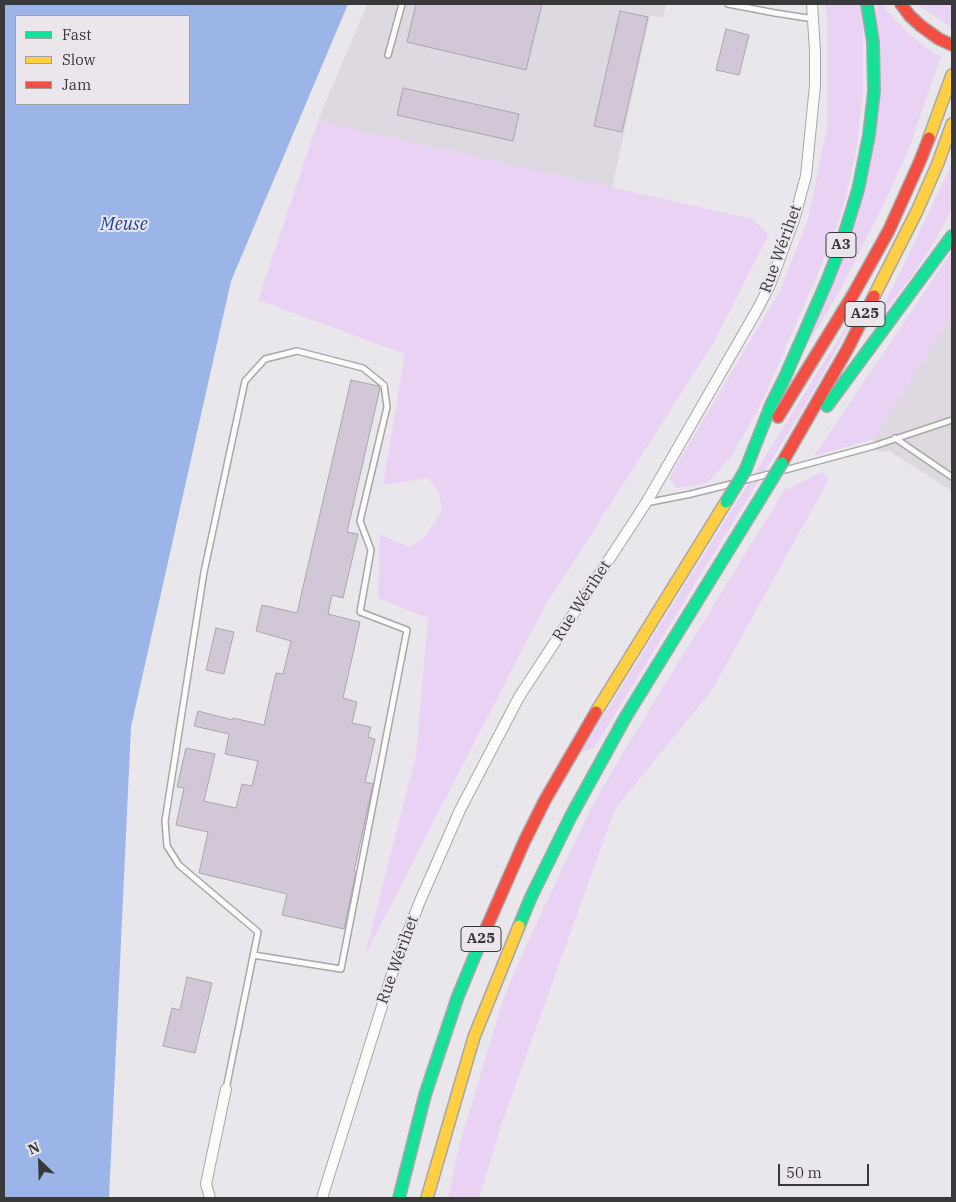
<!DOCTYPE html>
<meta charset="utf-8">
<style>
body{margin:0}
#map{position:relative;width:956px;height:1202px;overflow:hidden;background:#e9e7eb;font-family:"IBM Plex Serif",serif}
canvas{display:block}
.frame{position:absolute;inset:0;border:5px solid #39383a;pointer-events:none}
.legend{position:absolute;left:15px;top:15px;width:175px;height:90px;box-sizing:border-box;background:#eae6ec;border:1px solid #a3a0a5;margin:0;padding:6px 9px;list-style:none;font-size:15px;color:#39383a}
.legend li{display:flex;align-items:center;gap:10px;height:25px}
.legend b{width:25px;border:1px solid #a3a0a5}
.north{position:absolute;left:15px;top:1137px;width:50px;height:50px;-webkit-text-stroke:4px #eae6ec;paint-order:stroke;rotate:336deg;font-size:14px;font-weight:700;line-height:20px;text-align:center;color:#39383a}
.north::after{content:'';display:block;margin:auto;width:18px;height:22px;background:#39383a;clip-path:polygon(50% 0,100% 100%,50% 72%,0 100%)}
.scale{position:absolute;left:778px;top:1164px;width:91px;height:22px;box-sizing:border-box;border:2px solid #39383a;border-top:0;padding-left:6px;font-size:15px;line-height:18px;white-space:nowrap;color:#39383a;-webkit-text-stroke:4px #eae6ec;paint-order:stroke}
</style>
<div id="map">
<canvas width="956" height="1202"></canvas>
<div class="frame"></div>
<ul class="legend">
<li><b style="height:6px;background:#16e098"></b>Fast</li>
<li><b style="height:6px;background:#ffcf43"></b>Slow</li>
<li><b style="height:6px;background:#f24e42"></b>Jam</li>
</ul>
<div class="north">N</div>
<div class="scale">50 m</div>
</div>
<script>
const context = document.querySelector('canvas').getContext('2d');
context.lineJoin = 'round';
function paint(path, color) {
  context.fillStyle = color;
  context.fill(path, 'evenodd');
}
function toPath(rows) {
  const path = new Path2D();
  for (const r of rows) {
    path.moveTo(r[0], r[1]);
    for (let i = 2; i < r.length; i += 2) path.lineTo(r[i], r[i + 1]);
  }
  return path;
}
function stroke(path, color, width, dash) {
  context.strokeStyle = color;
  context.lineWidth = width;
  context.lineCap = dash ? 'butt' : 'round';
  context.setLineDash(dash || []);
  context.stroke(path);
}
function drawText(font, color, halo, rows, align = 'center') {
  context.font = font + ' "IBM Plex Serif",serif';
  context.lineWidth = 4;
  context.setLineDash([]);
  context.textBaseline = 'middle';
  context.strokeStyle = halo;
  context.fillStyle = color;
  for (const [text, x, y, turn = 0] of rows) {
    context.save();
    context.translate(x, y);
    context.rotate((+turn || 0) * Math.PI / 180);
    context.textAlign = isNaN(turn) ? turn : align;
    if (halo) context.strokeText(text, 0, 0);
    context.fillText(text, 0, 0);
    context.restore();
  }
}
const built = toPath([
 [367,4,666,4,663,18,650,15,612,188,318,121],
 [952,315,952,491,889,451,877,452,873,439]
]);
const green = toPath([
 [825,4,860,4,863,29,863,97,855,157,841,215,822,264,761,404,731,457,707,483,677,488,669,478,781,289,808,219,827,128,827,19],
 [877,4,883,4,888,12,910,35,935,54,941,56,907,154,881,210,838,294,807,345,854,226],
 [918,4,952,4,951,27,921,7],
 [318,121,752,219,769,234,714,342,542,611,365,955,416,755,428,618,378,598,380,535,410,547,424,538,442,511,439,493,428,478,383,485,405,354,258,300],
 [952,163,952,210,931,247,912,276,870,331,899,275],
 [952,251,952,315,873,439,814,456],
 [859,306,842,340,804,407,594,748,581,752],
 [822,472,829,479,712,690,615,809,500,1128,479,1198,448,1198,459,1147,504,997,526,946,590,810,624,751,785,489,790,488]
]);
const water = toPath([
 [4,4,348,4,231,281,131,727,109,1198,4,1198],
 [16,16,189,16,189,104,16,104]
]);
const building = toPath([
 [416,4,542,4,526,70,407,42,416,4],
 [620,11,648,17,622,132,594,126,620,11],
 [726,29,749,35,739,75,716,70,726,29],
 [403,88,519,114,513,141,397,115,403,88],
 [351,380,378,386,380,388,347,532,358,534,343,598,332,595,328,614,360,622,343,698,357,702,352,723,371,727,368,737,375,739,365,782,373,784,354,871,356,872,344,929,282,915,287,894,199,873,208,832,176,825,184,788,177,787,186,748,215,754,204,801,236,808,242,784,252,786,258,761,225,754,229,734,194,726,198,711,233,720,233,718,264,725,276,673,283,674,291,641,256,631,262,605,297,613,351,380],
 [216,628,234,632,224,674,206,670,216,628],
 [187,977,212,983,195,1053,163,1046,172,1008,180,1010,187,977]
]);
const lane = toPath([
 [728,4,775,13,814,19],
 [388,55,402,4],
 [895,438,952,477],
 [785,470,874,446,952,420],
 [746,480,769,474],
 [646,503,691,494,731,484],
 [226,1089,258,932,179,865,167,846,165,821,204,572,245,381,265,359,297,351,363,368,384,385,387,407,360,521,371,550,360,612,407,630,341,969,253,955]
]);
const street = toPath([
 [210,1198,206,1184,226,1089],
 [322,1198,392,974,420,901,460,810,519,697,646,503,757,310,770,285,794,220,806,176,815,85,815,51,812,4]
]);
const fast = toPath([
 [827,406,952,236],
 [745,471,771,405,785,377,827,281,841,245,858,190,869,135,874,91,873,42,867,4],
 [519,926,531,897,571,816,625,718,763,494],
 [399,1198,425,1095,458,996,485,931]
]);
const slow = toPath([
 [929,138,952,75],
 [874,296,917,211,938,163,952,124],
 [596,712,726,502],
 [427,1198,474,1037,519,926]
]);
const jam = toPath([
 [901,4,910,16,921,26,939,39,952,45],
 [778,417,854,293,889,230,920,161,929,138],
 [782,463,848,348,874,296],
 [485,931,525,840,545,800,596,712]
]);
const fastBridge = toPath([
 [763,494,782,463],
 [726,502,745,471]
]);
const shields = [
 [841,245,30],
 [865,314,40],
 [481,939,40]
];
const shieldNames = [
 ["A3",841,245],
 ["A25",865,314],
 ["A25",481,939]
];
const streetNames = [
 ["Rue Wérihet",781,249,-70],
 ["Rue Wérihet",582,601,-57],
 ["Rue Wérihet",398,960,-70]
];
const waterNames = [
 ["Meuse",124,225]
];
paint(built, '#ded8e0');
paint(green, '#e9d2f3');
paint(water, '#9bb5e8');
paint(building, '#d1c7d6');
stroke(building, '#a9a7aa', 1);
stroke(lane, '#a8a6a9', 8);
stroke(street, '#a8a6a9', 12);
stroke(fast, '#a8a6a9', 14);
stroke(slow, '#a8a6a9', 14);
stroke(jam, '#a8a6a9', 14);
stroke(lane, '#fcfbfc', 5);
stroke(street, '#fcfbfc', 10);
stroke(fast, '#16e098', 11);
stroke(slow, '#ffcf43', 11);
stroke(jam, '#f24e42', 11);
stroke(fastBridge, '#a8a6a9', 14, []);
stroke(fastBridge, '#16e098', 11);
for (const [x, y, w] of shields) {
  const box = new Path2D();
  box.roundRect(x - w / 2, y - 12.5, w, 25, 4);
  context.fillStyle = '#eae6ec';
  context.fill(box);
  stroke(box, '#39383a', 1);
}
drawText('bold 15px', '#39383a', null, shieldNames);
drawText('16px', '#39383a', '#eae6ec', streetNames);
drawText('italic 18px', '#1d4497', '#eae6ec', waterNames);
</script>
